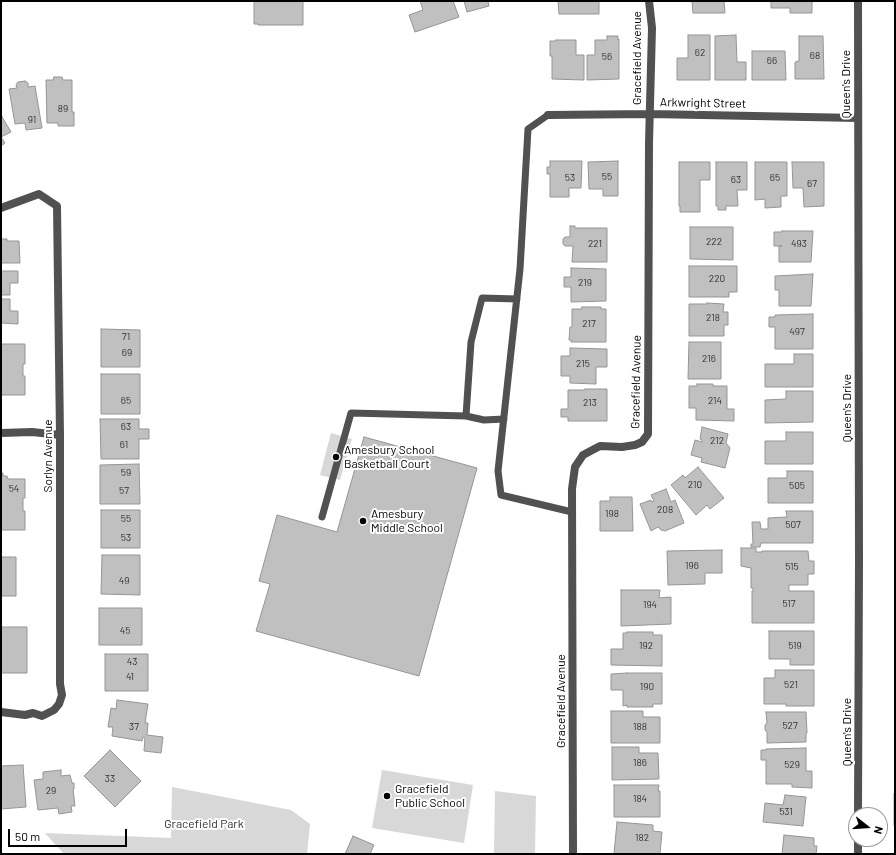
<!DOCTYPE html>
<style>
body{margin:0}
#map{position:relative;width:896px;height:855px;overflow:hidden;background:#fff;font-family:Barlow,sans-serif}
canvas{display:block}
.frame{position:absolute;inset:0;border:2px solid #000;pointer-events:none}
.north{position:absolute;left:848px;top:807px;width:40px;height:40px;box-sizing:border-box;background:#fff;border:1px solid #999;border-radius:50%;rotate:107deg;font-size:11px;font-weight:700;line-height:16px;text-align:center;color:#000}
.north::after{content:'';display:block;margin:auto;width:14px;height:18px;background:#000;clip-path:polygon(50% 0,100% 100%,50% 72%,0 100%)}
.scale{position:absolute;left:8px;top:829px;width:119px;height:18px;box-sizing:border-box;border:2px solid #000;border-top:0;padding-left:5px;font-size:12px;line-height:14px;white-space:nowrap;color:#000;-webkit-text-stroke:3px #fff;paint-order:stroke}
</style>
<div id="map">
<canvas width="896" height="855"></canvas>
<div class="frame"></div>
<div class="north">N</div>
<div class="scale">50 m</div>
</div>
<script>
const context = document.querySelector('canvas').getContext('2d');
context.lineJoin = 'round';
function paint(path, color) {
  context.fillStyle = color;
  context.fill(path, 'evenodd');
}
function toPath(rows) {
  const path = new Path2D();
  for (const r of rows) {
    path.moveTo(r[0], r[1]);
    for (let i = 2; i < r.length; i += 2) path.lineTo(r[i], r[i + 1]);
  }
  return path;
}
function stroke(path, color, width, dash) {
  context.strokeStyle = color;
  context.lineWidth = width;
  context.lineCap = dash ? 'butt' : 'round';
  context.setLineDash(dash || []);
  context.stroke(path);
}
function drawText(font, color, halo, rows, align = 'center') {
  context.font = font + ' Barlow,sans-serif';
  context.lineWidth = 4;
  context.setLineDash([]);
  context.textBaseline = 'middle';
  context.strokeStyle = halo;
  context.fillStyle = color;
  for (const [text, x, y, turn = 0] of rows) {
    context.save();
    context.translate(x, y);
    context.rotate((+turn || 0) * Math.PI / 180);
    context.textAlign = isNaN(turn) ? turn : align;
    if (halo) context.strokeText(text, 0, 0);
    context.fillText(text, 0, 0);
    context.restore();
  }
}
const green = toPath([
 [331,433,352,439,340,480,320,475],
 [382,770,473,785,464,843,372,828],
 [172,787,291,810,310,824,307,854,64,854,45,833,171,838],
 [495,791,536,796,535,854,494,854]
]);
const building = toPath([
 [254,1,303,1,303,25,258,25,258,24,254,24,254,1],
 [420,1,453,1,459,17,415,32,409,15,423,10,420,1],
 [464,1,488,1,489,6,467,12,464,1],
 [558,1,599,1,599,14,559,14,558,1],
 [692,1,724,1,725,13,693,13,692,1],
 [771,1,812,1,812,13,790,13,790,8,771,8,771,1],
 [688,35,710,35,710,80,677,80,677,58,688,58,688,35],
 [736,35,737,62,746,62,746,80,715,80,715,36,736,35],
 [607,36,618,36,618,40,619,39,619,79,587,80,587,55,595,55,595,40,607,40,607,36],
 [799,36,823,36,824,79,795,79,795,62,799,61,799,36],
 [556,40,576,40,576,55,584,55,584,80,552,79,552,56,550,56,550,41,556,41,556,40],
 [752,51,785,51,786,80,752,80,752,51],
 [54,77,62,77,63,80,72,80,72,112,74,112,74,126,58,126,58,123,47,123,46,80,53,80,54,77],
 [25,81,28,83,28,87,35,86,42,128,26,130,25,123,15,124,9,89,17,88,16,85,18,82,25,81],
 [1,115,11,132,1,137,5,143,1,146,1,115],
 [550,161,582,161,581,188,569,188,569,197,550,197,550,174,547,174,547,167,550,167,550,161],
 [618,161,618,196,603,196,603,189,589,189,588,162,618,161],
 [679,162,710,162,710,180,700,180,700,212,680,212,680,206,679,206,679,162],
 [716,162,747,162,747,190,737,190,738,206,726,206,726,210,718,210,718,206,716,206,716,162],
 [755,162,787,162,787,196,781,196,781,207,765,208,765,199,755,200,755,162],
 [792,162,824,162,824,206,804,207,803,188,793,188,792,162],
 [570,226,575,226,575,228,607,228,607,262,572,262,573,246,565,246,563,244,563,239,565,237,570,237,570,226],
 [690,227,733,227,733,260,690,259,690,227],
 [782,231,813,231,811,262,779,262,779,246,782,246,774,246,774,232,782,232,782,231],
 [1,239,7,239,7,241,19,241,20,263,1,263,1,239],
 [689,266,737,266,737,292,729,292,729,297,689,297,689,266],
 [571,268,606,269,606,301,571,302,571,287,564,287,564,277,571,277,571,268],
 [1,271,18,271,18,283,10,283,10,295,1,295,1,271],
 [813,274,811,306,779,306,779,290,775,290,775,276,813,274],
 [1,299,10,299,10,311,18,311,18,324,1,323,1,299],
 [707,303,724,304,723,312,728,312,728,325,724,325,724,336,689,336,689,304,707,304,707,303],
 [582,307,601,307,601,309,606,309,606,342,571,342,571,340,569,340,570,327,572,327,572,309,582,309,582,307],
 [813,314,813,349,775,349,775,327,769,327,769,317,775,317,775,315,813,314],
 [101,329,140,330,140,367,101,367,101,329],
 [689,342,721,342,721,379,688,379,689,342],
 [1,344,25,344,25,364,23,364,23,376,25,376,25,395,1,395,1,344],
 [570,348,607,349,607,367,596,367,596,384,570,383,570,376,561,376,561,356,570,356,570,348],
 [794,354,813,354,813,387,765,387,765,364,794,364,794,354],
 [101,374,140,374,140,414,101,414,101,374],
 [697,384,713,384,713,386,727,386,727,409,734,409,734,421,696,420,696,408,689,408,689,386,697,386,697,384],
 [585,389,607,389,607,421,568,421,568,417,561,417,561,409,568,409,568,390,585,390,585,389],
 [786,391,813,391,813,422,765,423,765,400,786,399,786,391],
 [100,419,139,419,139,429,149,429,149,439,139,439,139,459,101,459,100,419],
 [702,427,728,434,726,443,730,448,725,468,701,462,702,458,691,455,695,440,702,442,702,440,700,439,702,427],
 [786,432,813,432,813,464,765,464,765,441,786,441,786,432],
 [364,437,477,468,419,676,256,631,270,584,259,581,277,515,337,532,364,437],
 [139,464,140,504,100,504,100,465,139,464],
 [698,467,724,498,710,509,707,505,696,515,671,485,683,475,685,478,698,467],
 [787,471,813,471,813,503,768,503,768,478,787,478,787,471],
 [1,473,3,473,3,476,7,476,8,479,25,479,25,498,23,498,23,511,25,511,25,530,1,530,1,473],
 [666,489,671,502,675,500,684,523,665,531,661,530,658,527,651,531,640,504,651,500,651,502,654,501,651,495,666,489],
 [610,497,632,497,633,531,600,531,600,501,610,501,610,497],
 [101,510,140,510,140,548,101,548,101,510],
 [786,511,813,511,813,543,761,543,760,547,751,547,751,544,753,544,752,522,760,522,761,529,768,529,768,518,787,517,786,511],
 [741,548,756,548,756,552,762,552,762,551,808,551,809,561,814,561,814,574,808,574,808,585,789,585,789,591,814,591,814,623,752,623,752,591,753,591,753,588,751,588,751,568,741,566,741,548],
 [722,550,722,573,705,573,705,584,668,585,667,551,722,550],
 [102,555,140,555,140,595,101,594,102,555],
 [1,557,16,557,16,596,1,596,1,557],
 [621,590,660,590,659,598,671,597,671,624,621,626,621,590],
 [99,608,142,608,142,645,99,645,99,608],
 [1,627,27,627,27,673,1,673,1,627],
 [769,631,814,631,814,665,790,665,790,659,769,659,769,631],
 [627,632,653,632,653,635,662,635,662,666,611,665,611,649,623,649,623,633,627,633,627,632],
 [105,654,148,654,148,691,105,691,105,654],
 [775,670,814,670,814,706,786,706,786,704,764,704,764,678,775,678,775,670],
 [627,673,662,673,662,704,653,704,653,707,627,707,627,705,623,706,623,690,611,690,611,674,627,673],
 [117,700,148,704,145,723,148,723,147,735,163,737,161,753,144,751,145,738,143,737,142,741,112,736,113,727,108,727,111,708,116,709,117,700],
 [611,711,643,711,643,717,660,717,660,743,611,743,611,711],
 [766,712,806,712,807,733,806,733,806,742,767,743,767,732,765,730,765,725,767,723,766,712],
 [612,747,639,747,639,753,658,753,659,779,612,780,612,747],
 [806,748,806,771,812,771,812,788,792,787,792,784,766,784,766,760,761,760,761,750,766,750,766,749,806,748],
 [110,750,141,781,115,807,84,776,110,750],
 [23,765,26,807,1,809,1,766,23,765],
 [61,770,61,776,70,775,72,783,74,783,74,789,73,789,75,806,71,806,72,812,59,814,58,808,38,810,34,780,43,779,43,772,61,770],
 [614,785,659,785,658,791,660,791,660,817,614,817,614,785],
 [895,792,895,826,894,826,894,793,895,792],
 [785,795,806,797,803,826,763,822,765,803,783,805,785,795],
 [617,822,653,825,653,831,662,832,660,854,614,854,617,822],
 [784,835,814,838,814,846,817,846,816,854,782,854,784,835],
 [353,836,374,845,370,854,345,854,353,836]
]);
const service = toPath([
 [548,115,528,129,520,269,498,471,501,495,572,512],
 [504,419,484,420,466,416,471,342,482,298,517,299],
 [322,517,351,413,466,416]
]);
const minor = toPath([
 [858,1,859,560,858,815],
 [548,115,650,114,858,118],
 [1,208,39,194,57,206,60,435,60,684,62,695,59,704,54,710,42,716,33,713,25,715,1,712],
 [1,433,32,432,60,435],
 [573,854,572,489,575,467,583,455,600,446,622,447,635,445,642,442,648,434,649,143,652,28,649,1],
 [858,854,858,839]
]);
const markers = [
 [336,457,4,"#000"],
 [363,521,4,"#000"],
 [387,796,4,"#000"]
];
const numberNames = [
 ["62",700,53],
 ["68",815,56],
 ["56",607,57],
 ["66",772,61],
 ["89",63,109],
 ["91",32,120],
 ["55",607,177],
 ["53",570,178],
 ["65",775,178],
 ["63",736,180],
 ["67",812,184],
 ["222",714,242],
 ["221",595,244],
 ["493",799,244],
 ["220",717,279],
 ["219",585,283],
 ["218",713,318],
 ["217",589,324],
 ["497",797,332],
 ["71",126,337],
 ["69",127,353],
 ["216",709,359],
 ["215",583,364],
 ["65",126,401],
 ["214",715,401],
 ["213",590,403],
 ["63",126,427],
 ["212",717,441],
 ["61",124,445],
 ["59",126,473],
 ["210",695,485],
 ["505",797,486],
 ["54",14,489],
 ["57",124,491],
 ["208",665,510],
 ["198",612,514],
 ["55",126,519],
 ["507",793,525],
 ["53",126,538],
 ["196",692,566],
 ["515",792,567],
 ["49",124,581],
 ["517",789,604],
 ["194",650,605],
 ["45",125,631],
 ["192",646,646],
 ["519",795,646],
 ["43",132,662],
 ["41",130,677],
 ["521",791,685],
 ["190",647,687],
 ["527",790,726],
 ["37",134,727],
 ["188",640,727],
 ["186",640,763],
 ["529",792,765],
 ["33",110,779],
 ["29",51,791],
 ["184",640,799],
 ["531",786,812],
 ["182",642,838]
];
const streetNames = [
 ["Gracefield Avenue",637,58,-90],
 ["Queen's Drive",846,84,-90],
 ["Arkwright Street",703,103,1],
 ["Gracefield Avenue",636,382,-89],
 ["Queen's Drive",847,408,-90],
 ["Sorlyn Avenue",48,456,-90],
 ["Gracefield Avenue",561,701,-90],
 ["Queen's Drive",847,732,-90]
];
const poiNames = [
 ["Amesbury School",344,450],
 ["Basketball Court",344,464],
 ["Amesbury",371,514],
 ["Middle School",371,528],
 ["Gracefield",395,789],
 ["Public School",395,803]
];
const parkNames = [
 ["Gracefield Park",204,824]
];
paint(green, '#d8d8d8');
paint(building, '#c0c0c0');
stroke(building, '#959595', 1);
stroke(service, '#515151', 7);
stroke(minor, '#515151', 8);
for (const [x, y, r, color] of markers) {
  const dot = new Path2D();
  dot.arc(x, y, r, 0, 2 * Math.PI);
  context.fillStyle = color;
  context.fill(dot);
  stroke(dot, '#fff', 1.5);
}
drawText('10px', '#303030', null, numberNames);
drawText('12px', '#000', '#fff', streetNames);
drawText('12px', '#000', '#fff', poiNames, 'left');
drawText('12px', '#2f2f2f', '#fff', parkNames);
</script>
